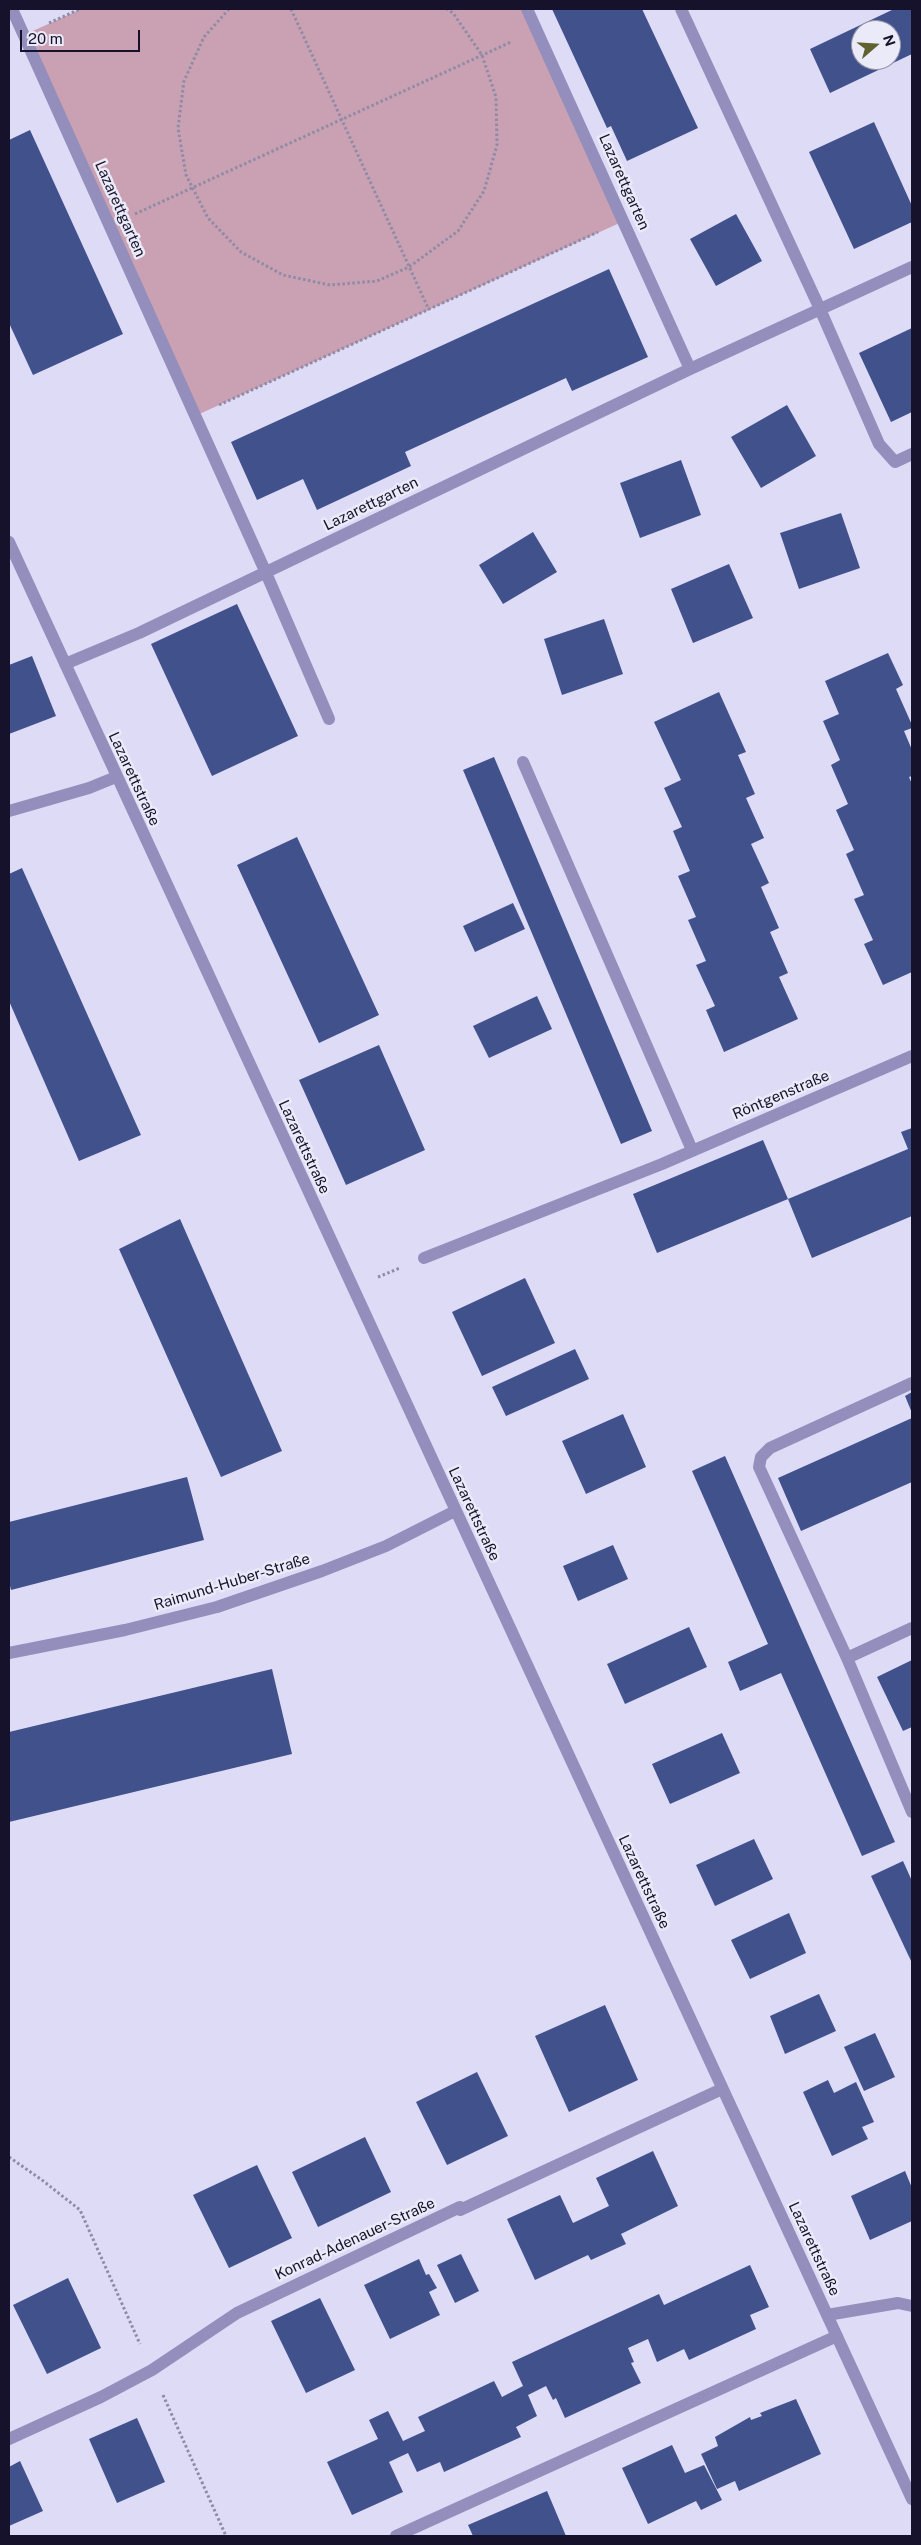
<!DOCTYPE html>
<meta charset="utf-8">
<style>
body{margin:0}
#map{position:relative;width:921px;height:2545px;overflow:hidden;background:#dedbf7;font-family:"Public Sans",sans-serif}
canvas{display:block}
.frame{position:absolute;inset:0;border:10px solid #17122b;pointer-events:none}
.north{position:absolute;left:851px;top:20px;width:50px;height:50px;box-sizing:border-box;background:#ebeaf8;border:1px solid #9694a6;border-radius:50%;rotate:71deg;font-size:14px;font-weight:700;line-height:20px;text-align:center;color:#17122b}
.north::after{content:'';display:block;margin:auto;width:18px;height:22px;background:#60612e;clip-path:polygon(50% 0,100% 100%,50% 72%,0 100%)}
.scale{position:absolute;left:20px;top:30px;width:120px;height:22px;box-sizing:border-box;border:2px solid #17122b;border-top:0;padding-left:6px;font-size:15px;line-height:18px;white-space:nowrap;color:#17122b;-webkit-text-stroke:4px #ebeaf8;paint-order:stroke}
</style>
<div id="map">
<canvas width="921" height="2545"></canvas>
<div class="frame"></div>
<div class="north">N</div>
<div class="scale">20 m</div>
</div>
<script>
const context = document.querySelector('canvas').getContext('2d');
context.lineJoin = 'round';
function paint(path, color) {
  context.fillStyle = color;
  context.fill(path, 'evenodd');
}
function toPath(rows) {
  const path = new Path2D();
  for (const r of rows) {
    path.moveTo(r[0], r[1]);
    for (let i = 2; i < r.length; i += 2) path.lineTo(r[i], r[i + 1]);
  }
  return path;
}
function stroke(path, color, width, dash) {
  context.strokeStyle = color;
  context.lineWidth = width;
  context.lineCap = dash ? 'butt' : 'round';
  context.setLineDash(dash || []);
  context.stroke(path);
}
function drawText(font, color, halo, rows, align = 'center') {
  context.font = font + ' "Public Sans",sans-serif';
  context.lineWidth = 5;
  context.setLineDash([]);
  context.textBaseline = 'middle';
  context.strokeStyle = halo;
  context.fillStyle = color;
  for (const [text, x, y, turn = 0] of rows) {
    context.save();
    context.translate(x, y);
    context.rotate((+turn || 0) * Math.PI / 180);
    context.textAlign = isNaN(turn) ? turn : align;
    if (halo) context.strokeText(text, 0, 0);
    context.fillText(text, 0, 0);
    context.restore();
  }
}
const green = toPath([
 [81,9,528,9,624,221,195,416,24,35]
]);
const building = toPath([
 [552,9,642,9,698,128,627,161,611,126,607,128],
 [894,9,912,9,912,54,830,93,810,49],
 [861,30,891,30,891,60,861,60],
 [874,122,912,206,912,222,854,249,809,152],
 [30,130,123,334,33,375,9,323,9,140],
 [736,214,762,261,716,286,690,239],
 [609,269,648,357,572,391,566,378,405,452,411,466,317,510,303,479,257,500,231,442],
 [912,328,912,412,891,422,859,353],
 [787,405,816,456,761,488,731,437],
 [681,460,701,515,640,538,620,483],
 [841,513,860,568,799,589,780,533],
 [533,532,557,572,503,604,479,565],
 [729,564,753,618,693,643,671,589],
 [237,604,298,736,212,776,151,644],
 [604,619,623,674,562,695,544,639],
 [888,653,903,685,896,689,912,725,912,728,904,731,912,750,912,776,909,777,912,784,912,972,883,985,864,944,873,940,854,899,864,895,846,854,854,850,836,810,848,804,831,765,840,760,823,721,839,714,825,681],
 [32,656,56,716,9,734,9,665],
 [719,692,746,752,738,755,755,794,746,798,764,838,751,844,769,883,761,887,779,928,770,932,788,973,779,977,798,1019,724,1052,706,1010,715,1006,696,965,706,961,688,920,696,917,678,876,690,871,673,831,682,827,664,788,681,780,654,722],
 [494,757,652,1131,621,1144,463,770],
 [297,837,379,1015,319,1043,237,865],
 [22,868,141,1135,79,1161,9,1001,9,874],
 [513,903,525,929,475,952,463,926],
 [537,996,552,1029,489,1058,473,1026],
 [379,1045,425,1150,346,1185,299,1080],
 [912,1128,912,1216,812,1258,788,1199,657,1253,633,1194,763,1140,788,1199,908,1149,901,1132],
 [180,1219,282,1451,221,1477,119,1249],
 [525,1278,555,1343,482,1376,452,1312],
 [575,1349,589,1379,506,1416,492,1387],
 [912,1392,912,1413,905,1396],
 [623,1414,646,1467,586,1494,562,1441],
 [912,1418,912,1482,801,1531,778,1478],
 [725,1456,895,1842,862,1856,781,1673,740,1691,728,1662,768,1644,692,1471],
 [187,1477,204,1540,11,1590,9,1582,9,1522],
 [613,1545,628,1579,578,1601,563,1566],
 [689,1627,707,1667,625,1704,607,1664],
 [912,1660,912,1727,903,1731,877,1677],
 [272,1669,292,1754,9,1822,9,1732],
 [722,1733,740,1773,670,1804,652,1764],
 [754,1839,773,1879,715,1906,696,1865],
 [903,1861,912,1881,912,1963,871,1876],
 [789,1913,806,1953,750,1979,731,1940],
 [819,1994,836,2031,785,2054,770,2016],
 [605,2005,638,2080,569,2112,535,2036],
 [875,2033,895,2077,864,2091,844,2047],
 [477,2072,508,2136,447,2165,416,2102],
 [828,2080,834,2093,856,2082,874,2122,862,2127,868,2139,832,2156,803,2092],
 [365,2137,391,2192,318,2227,292,2172],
 [653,2151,678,2206,621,2234,626,2244,591,2260,588,2255,535,2280,507,2219,560,2195,573,2223,590,2215,609,2206,596,2178],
 [257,2165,292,2238,229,2268,193,2195],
 [905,2171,912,2188,912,2221,870,2240,851,2196],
 [461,2254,479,2291,455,2303,437,2265],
 [419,2259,426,2275,429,2274,437,2288,429,2292,440,2315,390,2339,364,2285],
 [750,2265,769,2307,750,2315,756,2329,689,2360,684,2349,657,2362,648,2339,628,2348,634,2362,631,2363,641,2383,565,2418,556,2398,553,2400,546,2386,528,2395,537,2416,516,2427,521,2437,444,2472,440,2462,417,2472,408,2453,389,2462,403,2492,352,2515,327,2462,378,2439,369,2420,388,2411,403,2441,425,2431,418,2417,494,2381,502,2397,523,2386,512,2362,659,2294,664,2305],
 [68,2278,101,2348,47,2374,13,2305],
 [320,2298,355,2370,306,2393,271,2321],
 [796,2399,821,2454,739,2491,735,2481,717,2489,701,2454,718,2446,715,2437,750,2417,751,2420,762,2416,760,2413],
 [137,2418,165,2482,117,2503,89,2439],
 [672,2445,685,2473,704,2465,722,2500,701,2510,696,2501,648,2524,622,2468],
 [20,2461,43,2511,9,2526,9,2467],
 [547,2491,566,2536,473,2536,468,2525]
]);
const path = toPath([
 [229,9,204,37,184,81,178,128,186,175,208,218,241,252,283,275,330,285,377,281,409,267,458,231,484,191,497,145,496,97,482,55,453,13,447,9],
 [291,9,429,310],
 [49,23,80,9],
 [135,214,511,42],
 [219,405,598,232],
 [378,1277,400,1268],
 [9,2157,42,2180,80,2210,140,2344],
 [163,2395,226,2536]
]);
const minor = toPath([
 [12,9,266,573,329,719],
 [527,9,690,369],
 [681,9,820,309,879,444,895,462,912,454],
 [9,542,912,2499],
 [65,664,139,633,690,369,912,267],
 [523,762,692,1150],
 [9,811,89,788,116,777],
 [424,1258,662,1164,912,1056],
 [912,1383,770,1448,761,1457,759,1467,847,1658,912,1812],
 [9,1653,125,1630,217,1607,322,1571,386,1546,455,1511],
 [847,1658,912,1628],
 [827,2315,898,2303,912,2306],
 [9,2439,101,2397,152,2370,237,2313,460,2207,460,2210,722,2089],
 [396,2536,837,2336]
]);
const streetNames = [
 ["Lazarettgarten",624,182,66],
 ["Lazarettgarten",120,209,66],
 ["Lazarettgarten",371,504,-26],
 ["Lazarettstraße",134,779,65],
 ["Röntgenstraße",781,1095,-23],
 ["Lazarettstraße",304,1147,65],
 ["Lazarettstraße",474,1514,65],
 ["Raimund-Huber-Straße",232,1582,-17],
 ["Lazarettstraße",644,1882,65],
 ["Konrad-Adenauer-Straße",355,2239,-25],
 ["Lazarettstraße",814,2249,65]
];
paint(green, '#caa1b3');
paint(building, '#40518b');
stroke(path, '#8f8ba6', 3, [2.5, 2.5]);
stroke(minor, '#938ebc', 12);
drawText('15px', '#17122b', '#ebeaf8', streetNames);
</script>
